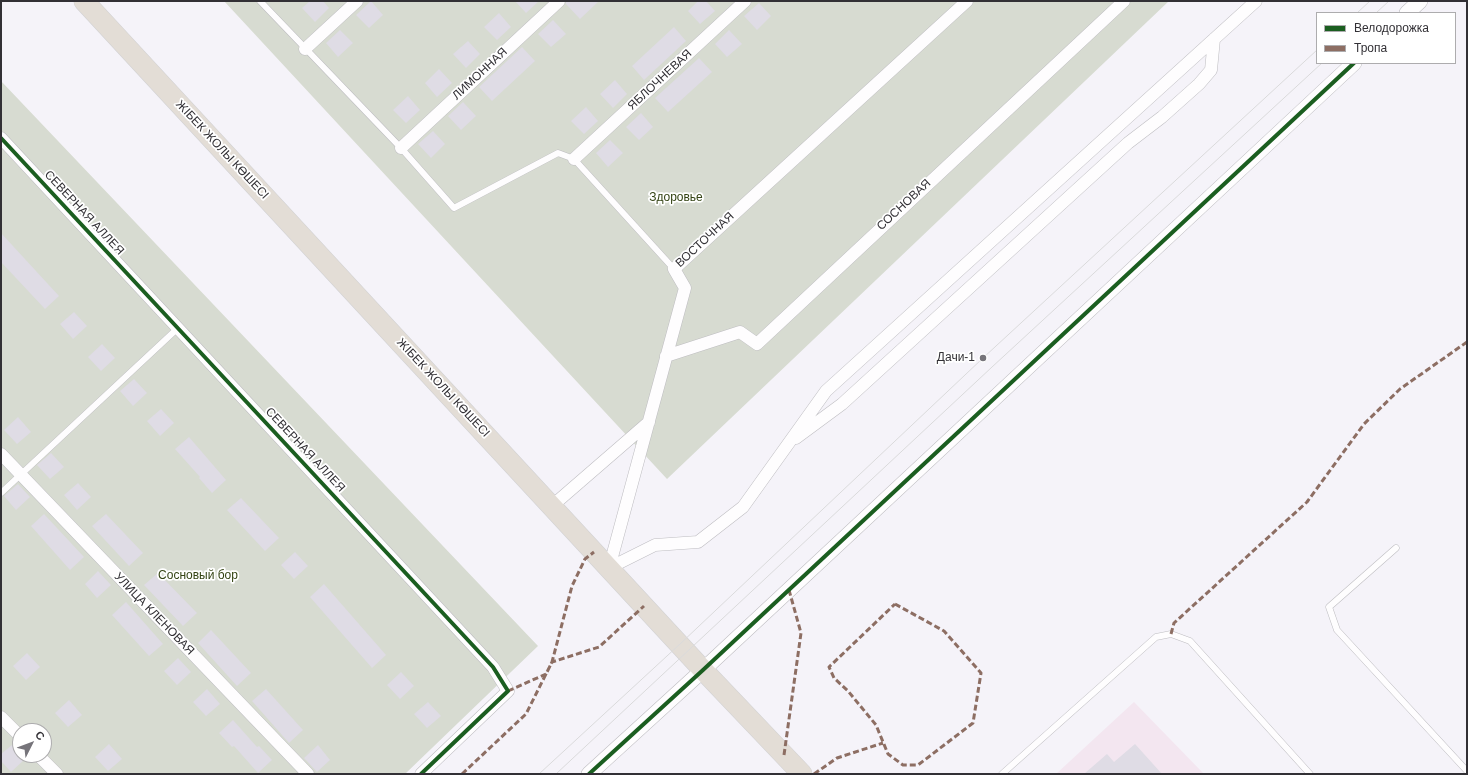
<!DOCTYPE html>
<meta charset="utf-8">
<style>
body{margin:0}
#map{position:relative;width:1468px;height:775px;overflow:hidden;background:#f5f3f9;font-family:Arial,sans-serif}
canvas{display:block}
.frame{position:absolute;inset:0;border:2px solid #323035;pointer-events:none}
.legend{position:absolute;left:1316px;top:12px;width:140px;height:52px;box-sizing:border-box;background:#fff;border:1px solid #adacae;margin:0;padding:5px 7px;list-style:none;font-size:12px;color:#323035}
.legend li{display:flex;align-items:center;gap:8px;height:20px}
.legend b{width:20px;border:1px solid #adacae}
.north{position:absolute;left:12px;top:723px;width:40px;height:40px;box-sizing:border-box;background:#fff;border:1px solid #adacae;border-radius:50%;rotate:48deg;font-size:11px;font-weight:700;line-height:16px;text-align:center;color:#323035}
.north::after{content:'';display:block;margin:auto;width:14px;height:18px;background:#76747a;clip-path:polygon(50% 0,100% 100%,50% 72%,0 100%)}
</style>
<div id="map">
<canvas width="1468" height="775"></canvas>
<div class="frame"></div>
<ul class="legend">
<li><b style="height:5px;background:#1b5e20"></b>Велодорожка</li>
<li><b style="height:5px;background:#8d6e63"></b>Тропа</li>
</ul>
<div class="north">С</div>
</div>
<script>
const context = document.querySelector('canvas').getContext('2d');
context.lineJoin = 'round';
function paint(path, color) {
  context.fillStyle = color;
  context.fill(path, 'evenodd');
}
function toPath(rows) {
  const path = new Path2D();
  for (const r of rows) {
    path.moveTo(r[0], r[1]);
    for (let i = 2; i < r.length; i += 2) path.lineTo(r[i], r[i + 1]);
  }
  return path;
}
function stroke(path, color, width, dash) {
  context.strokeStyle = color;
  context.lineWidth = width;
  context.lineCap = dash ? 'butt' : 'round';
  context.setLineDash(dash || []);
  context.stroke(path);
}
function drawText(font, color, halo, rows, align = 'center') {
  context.font = font + ' Arial,sans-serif';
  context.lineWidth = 3.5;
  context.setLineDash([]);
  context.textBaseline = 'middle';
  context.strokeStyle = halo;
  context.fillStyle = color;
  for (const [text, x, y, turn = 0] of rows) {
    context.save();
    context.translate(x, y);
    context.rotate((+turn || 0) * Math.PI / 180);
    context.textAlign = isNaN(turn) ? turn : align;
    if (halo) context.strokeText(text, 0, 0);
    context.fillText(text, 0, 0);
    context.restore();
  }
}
const industrial = toPath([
 [1134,702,1204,774,1056,774]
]);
const green = toPath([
 [224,1,1169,1,667,479],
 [1,81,538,646,405,774,1,774],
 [20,731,44,731,44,755,20,755]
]);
const building = toPath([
 [310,1,323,1,329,8,315,22,302,8],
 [371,1,383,15,369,28,356,15],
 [515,1,539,1,526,13],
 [566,1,599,1,580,19,566,4],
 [698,1,706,1,715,11,700,24,688,11],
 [759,3,771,16,757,30,744,16],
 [499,13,511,27,497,40,484,27],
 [553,20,566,34,551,47,538,34],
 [674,27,686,41,644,80,632,66],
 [340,30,353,43,338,57,326,43],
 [729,30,742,44,727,57,715,44],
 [468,41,480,54,466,68,453,54],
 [522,47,535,61,492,101,479,87],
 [699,58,712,72,668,112,655,98],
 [439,69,452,83,437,97,425,83],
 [615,80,627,94,613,108,600,94],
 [408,96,420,110,406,123,393,110],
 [463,102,476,116,461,130,448,116],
 [586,107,598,121,584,134,571,121],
 [641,113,653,127,639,140,626,127],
 [433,131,445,144,431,158,418,144],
 [610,140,623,153,608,167,596,153],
 [1,233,59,296,45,309,1,262],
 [74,312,87,326,73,339,60,324],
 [102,344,115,358,101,371,88,357],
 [134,379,147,393,133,406,120,391],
 [161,409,174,423,160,436,147,421],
 [18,417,31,432,17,444,4,430],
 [189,437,226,480,212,493,199,478,200,477,175,449],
 [51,453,64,467,50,479,37,465],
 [78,483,91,497,77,510,64,495],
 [18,484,30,497,16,510,4,496],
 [241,498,279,538,265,551,227,510],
 [44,514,84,557,70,570,31,526],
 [106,514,143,553,129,566,92,526],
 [295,552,308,566,294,579,281,565],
 [98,571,111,585,97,598,85,584],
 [158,573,197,613,183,626,144,585],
 [324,584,386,655,372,668,310,597],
 [126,602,163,644,149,656,112,615],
 [211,630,251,673,237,686,198,643],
 [27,653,40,667,26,680,13,666],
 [178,658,191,672,177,685,164,671],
 [401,672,414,686,400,699,387,685],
 [207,689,220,704,206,716,193,702],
 [266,689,303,730,289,743,252,701],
 [69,700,82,715,68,727,55,713],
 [428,702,441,716,427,728,414,714],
 [233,720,257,747,259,746,272,760,258,773,234,746,232,747,219,733],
 [109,744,122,759,108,771,95,757],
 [1135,744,1162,774,1084,774,1107,754,1114,762],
 [12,745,25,760,24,760,11,772,1,761,1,754],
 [318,745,330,760,317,772,304,758]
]);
const service = toPath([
 [260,1,401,148,454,208,558,153,574,159,674,269],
 [1,493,178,328],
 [1396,548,1329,607,1337,630,1467,771],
 [1002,774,1156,637,1171,634,1190,641,1310,774]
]);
const minor = toPath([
 [305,49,357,1],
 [1,138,493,667,508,691,421,774],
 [401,148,559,1],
 [574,159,745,1],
 [666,356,740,332,757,344,1124,1],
 [796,438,842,404,1128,143,1162,117,1199,84,1211,70,1214,39],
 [1,454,308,774],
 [552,506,649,422],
 [609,568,655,545,698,542,743,507,826,391,1256,1],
 [609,568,685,288,674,269,967,1],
 [1,717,20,736],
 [38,755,57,774]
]);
const tertiary = toPath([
 [1407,13,1420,1],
 [589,774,703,670,1354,63]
]);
const trunk = toPath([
 [84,1,703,670,802,774]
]);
const tram = toPath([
 [1357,13,1370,1],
 [1376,13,1389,1],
 [539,774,680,644,983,358,1317,50],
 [556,774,992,367,1322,63]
]);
const quiet = toPath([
 [895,604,944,631,981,673,973,723,918,765,903,765,888,754,876,725,848,691,834,678,829,667,895,604],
 [1171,634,1174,623,1307,502,1364,424,1400,389,1467,342],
 [508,691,546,674,552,662,572,586,585,559,594,552],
 [784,755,801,633,789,590],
 [462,774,526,714,552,662,599,647,644,606],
 [814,774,837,758,883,743]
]);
const cycleway = toPath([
 [1,138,493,667,508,691,421,774],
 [589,774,703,670,1354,63]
]);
const markers = [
 [983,358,4,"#76747a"]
];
const streetNames = [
 ["ЛИМОННАЯ",480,74,-43],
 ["ЯБЛОЧНЕВАЯ",660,80,-43],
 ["ЖІБЕК ЖОЛЫ КӨШЕСІ",222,150,47],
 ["СОСНОВАЯ",904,205,-43],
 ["СЕВЕРНАЯ АЛЛЕЯ",84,213,47],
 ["ВОСТОЧНАЯ",705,240,-43],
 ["ЖІБЕК ЖОЛЫ КӨШЕСІ",443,388,47],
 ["СЕВЕРНАЯ АЛЛЕЯ",305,450,47],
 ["УЛИЦА КЛЕНОВАЯ",154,614,46]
];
const parkNames = [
 ["Здоровье",676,198],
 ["Сосновый бор",198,576]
];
const poiNames = [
 ["Дачи-1",975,358]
];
paint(industrial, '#f3e6f0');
paint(green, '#d7dbd1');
paint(building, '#dfdce5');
stroke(service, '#bebdc1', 7);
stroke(minor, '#bebdc1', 13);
stroke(tertiary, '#bebdc1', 16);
stroke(trunk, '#d2d2d4', 21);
stroke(service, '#fefdfe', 6);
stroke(minor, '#fefdfe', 12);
stroke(tertiary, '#fefdfe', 15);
stroke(trunk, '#e3ddd6', 20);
stroke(tram, '#dadadb', 1);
stroke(quiet, '#8d6e63', 3, [6, 3]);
stroke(cycleway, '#1b5e20', 4);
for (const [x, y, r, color] of markers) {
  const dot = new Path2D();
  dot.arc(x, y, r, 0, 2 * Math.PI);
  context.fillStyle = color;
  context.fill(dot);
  stroke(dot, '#fff', 1.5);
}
drawText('12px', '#323035', '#fff', streetNames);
drawText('12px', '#334313', '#fff', parkNames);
drawText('12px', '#323035', '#fff', poiNames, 'right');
</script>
